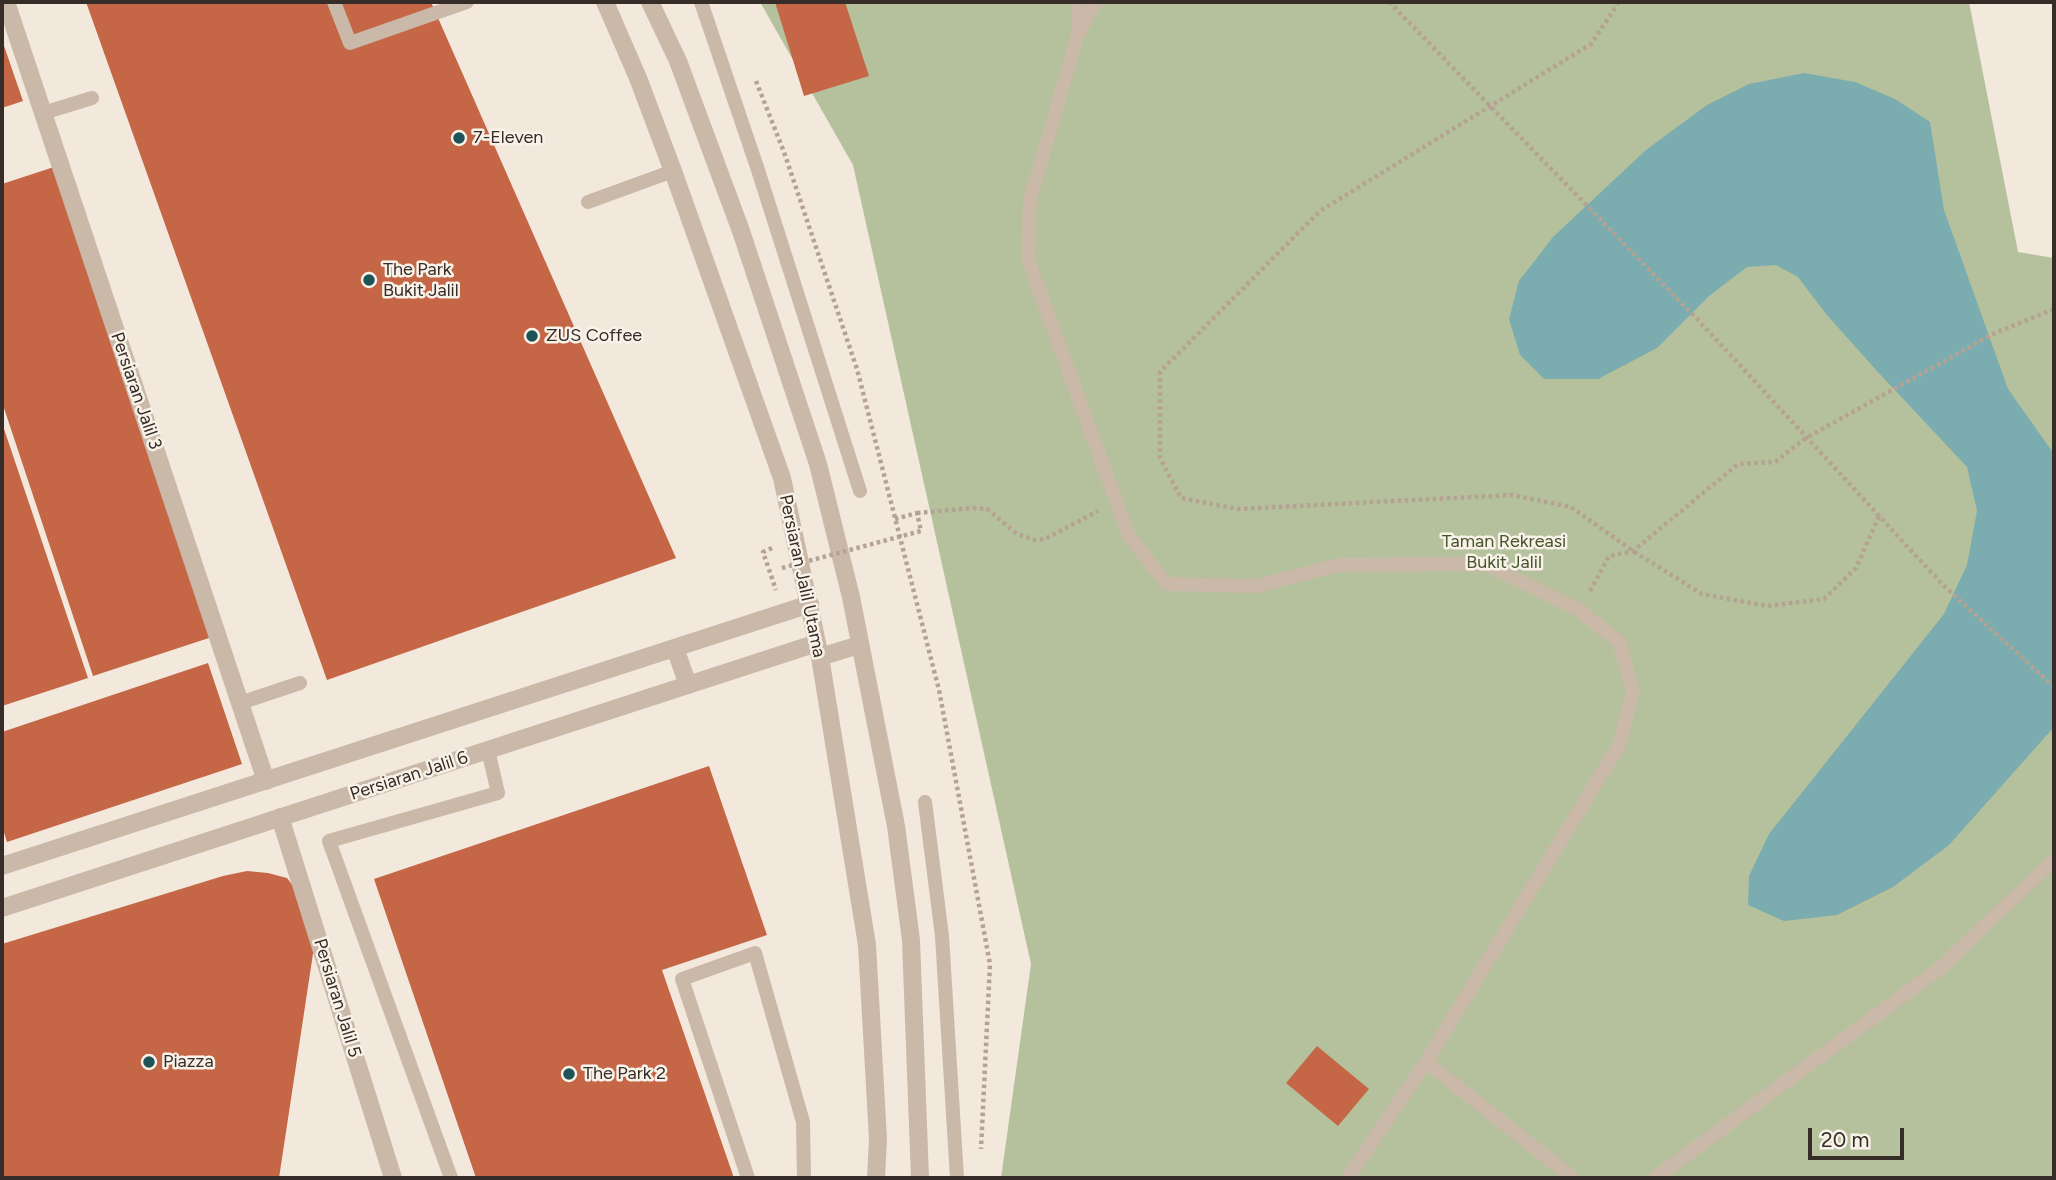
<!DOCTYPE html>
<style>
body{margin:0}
#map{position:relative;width:2056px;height:1180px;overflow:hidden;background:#f2e8dc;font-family:Figtree,sans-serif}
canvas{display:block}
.frame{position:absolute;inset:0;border:4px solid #372d28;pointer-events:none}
.scale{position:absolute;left:1808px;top:1128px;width:96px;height:32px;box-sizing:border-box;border:4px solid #372d28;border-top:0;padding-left:9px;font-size:21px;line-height:24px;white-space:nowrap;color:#372d28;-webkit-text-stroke:5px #f9f2e8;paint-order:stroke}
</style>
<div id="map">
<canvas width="2056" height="1180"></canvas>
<div class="frame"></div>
<div class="scale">20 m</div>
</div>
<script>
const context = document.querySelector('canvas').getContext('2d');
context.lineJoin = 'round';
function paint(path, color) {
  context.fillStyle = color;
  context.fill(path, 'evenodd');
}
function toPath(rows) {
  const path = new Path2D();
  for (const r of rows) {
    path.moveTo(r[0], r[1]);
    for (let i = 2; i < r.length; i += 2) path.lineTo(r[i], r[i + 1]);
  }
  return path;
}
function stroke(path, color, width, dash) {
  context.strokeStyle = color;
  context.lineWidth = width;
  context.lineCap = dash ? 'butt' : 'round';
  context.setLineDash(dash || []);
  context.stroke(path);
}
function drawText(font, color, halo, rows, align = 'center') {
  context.font = font + ' Figtree,sans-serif';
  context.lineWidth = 5;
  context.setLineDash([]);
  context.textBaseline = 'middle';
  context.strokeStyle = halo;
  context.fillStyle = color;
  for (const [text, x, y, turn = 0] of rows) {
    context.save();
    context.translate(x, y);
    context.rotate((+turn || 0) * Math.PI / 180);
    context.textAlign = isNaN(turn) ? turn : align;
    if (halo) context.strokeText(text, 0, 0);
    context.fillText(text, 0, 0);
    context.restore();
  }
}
const green = toPath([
 [760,2,1969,2,2018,252,2054,258,2054,1178,1001,1178,1031,964,853,165]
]);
const water = toPath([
 [1804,73,1855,82,1895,99,1930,122,1944,210,2008,389,2054,454,2054,727,1949,845,1893,887,1837,915,1784,921,1748,905,1749,876,1769,834,1944,614,1967,565,1977,511,1967,467,1877,371,1826,314,1798,277,1776,265,1747,267,1709,296,1657,348,1598,379,1544,379,1520,355,1509,319,1519,281,1553,237,1646,150,1707,105,1749,84]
]);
const building = toPath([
 [86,2,431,2,676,558,327,680],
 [775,2,845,2,869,76,804,96],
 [2,40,23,101,2,108],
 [54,167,212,637,93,676,2,402,2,184],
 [2,423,88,678,2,706],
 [208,663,242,764,7,842,2,826,2,732],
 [709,766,767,935,662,970,734,1178,476,1178,374,879],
 [247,871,268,873,287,878,304,900,314,947,279,1178,2,1178,2,944,223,876],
 [1317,1046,1369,1089,1338,1126,1286,1083]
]);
const path = toPath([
 [1389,2,1700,322,1942,584,2054,687],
 [1619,2,1591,44,1320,211,1160,372,1160,458,1181,498,1238,509,1512,495,1571,507,1633,551,1702,594,1767,606,1824,599,1856,568,1880,514],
 [756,81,784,152,857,369,939,690,990,964,981,1149],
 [917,513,974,508,987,509,1017,534,1035,540,1045,539,1098,511],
 [895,519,917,513,921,531],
 [772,548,763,552,776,590],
 [1590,591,1609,556,1633,551,1738,464,1775,462,1806,438,1993,334,2054,309]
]);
const service = toPath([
 [334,2,350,43,467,2],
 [701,2,758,170,860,491],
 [1096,2,1078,34,1030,199,1028,260,1129,536,1167,584,1256,586,1339,565,1485,564,1579,610,1619,642,1633,691,1619,745,1426,1062,1351,1173,1351,1178],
 [1078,32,1079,2],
 [43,113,92,98],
 [588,202,673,171],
 [240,703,300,683],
 [925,802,942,936,957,1178],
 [1426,1062,1573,1178],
 [451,1178,329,841,498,793,488,750],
 [748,1178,682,979,755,953,803,1122,804,1178],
 [1655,1178,1939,969,2054,860]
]);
const minor = toPath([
 [6,2,266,781],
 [675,648,688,685],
 [280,817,393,1178],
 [2,866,810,604],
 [2,908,817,643]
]);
const tertiary = toPath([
 [605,2,638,78,673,171,782,478,820,657,867,945,878,1139,876,1178],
 [650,2,678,61,741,231,818,464,851,597,896,826,911,940,920,1178],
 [820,657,859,645]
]);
const pathBridge = toPath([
 [782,568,921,531]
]);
const markers = [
 [459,138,7,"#1e5358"],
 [369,280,7,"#1e5358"],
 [532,336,7,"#1e5358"],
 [149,1062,7,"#1e5358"],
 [569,1074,7,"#1e5358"]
];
const poiNames = [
 ["7-Eleven",473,138],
 ["The Park",383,270],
 ["Bukit Jalil",383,291],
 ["ZUS Coffee",546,336],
 ["Piazza",163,1062],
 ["The Park 2",583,1074]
];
const streetNames = [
 ["Persiaran Jalil 3",136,391,71],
 ["Persiaran Jalil Utama",802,576,78],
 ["Persiaran Jalil 6",409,776,-18],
 ["Persiaran Jalil 5",337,998,73]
];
const parkNames = [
 ["Taman Rekreasi",1504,542],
 ["Bukit Jalil",1504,563]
];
paint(green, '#b4c19c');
paint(water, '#7bacaf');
paint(building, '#c56747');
stroke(path, '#b6a292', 4.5, [3.5, 3.5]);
stroke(service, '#cab8a8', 14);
stroke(minor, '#cab8a8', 18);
stroke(tertiary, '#cab8a8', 18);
stroke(pathBridge, '#b6a292', 4.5, [3.5, 3.5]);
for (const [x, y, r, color] of markers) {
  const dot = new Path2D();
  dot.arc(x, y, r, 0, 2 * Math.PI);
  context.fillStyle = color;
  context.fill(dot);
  stroke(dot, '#f9f2e8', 2.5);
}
drawText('18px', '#372d28', '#f9f2e8', poiNames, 'left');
drawText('18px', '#372d28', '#f9f2e8', streetNames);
drawText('18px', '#45552c', '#f9f2e8', parkNames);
</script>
